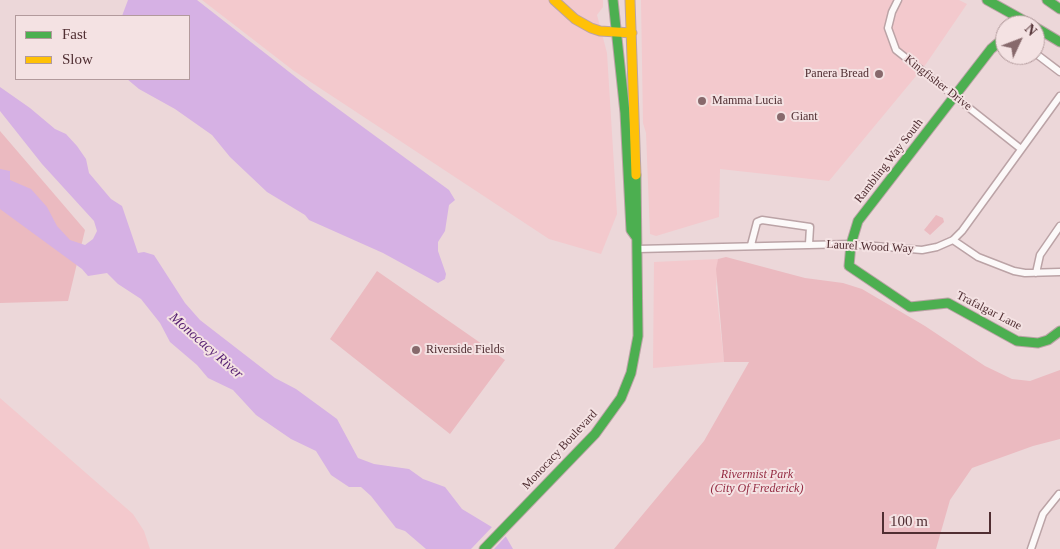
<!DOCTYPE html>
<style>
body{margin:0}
#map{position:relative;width:1060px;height:549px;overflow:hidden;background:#ecd7d9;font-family:Georgia,serif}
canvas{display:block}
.legend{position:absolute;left:15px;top:15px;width:175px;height:65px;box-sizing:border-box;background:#f4e2e3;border:1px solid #b29a9c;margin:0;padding:6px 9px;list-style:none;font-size:15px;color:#502e32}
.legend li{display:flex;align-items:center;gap:10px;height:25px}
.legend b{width:25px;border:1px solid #b29a9c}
.north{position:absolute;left:995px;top:15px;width:50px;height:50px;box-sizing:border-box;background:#f4e2e3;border:1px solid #b29a9c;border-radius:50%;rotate:47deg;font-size:14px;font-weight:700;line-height:20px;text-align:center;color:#502e32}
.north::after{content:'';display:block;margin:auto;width:18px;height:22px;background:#87696c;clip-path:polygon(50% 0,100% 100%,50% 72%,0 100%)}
.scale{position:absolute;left:882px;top:512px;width:109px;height:22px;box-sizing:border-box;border:2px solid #502e32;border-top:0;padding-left:6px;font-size:15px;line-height:18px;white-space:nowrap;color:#502e32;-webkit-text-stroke:4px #f4e2e3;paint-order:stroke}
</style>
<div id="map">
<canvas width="1060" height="549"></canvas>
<ul class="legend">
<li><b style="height:6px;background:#4caf50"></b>Fast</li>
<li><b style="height:6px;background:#ffc107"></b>Slow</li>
</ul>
<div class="north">N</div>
<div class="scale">100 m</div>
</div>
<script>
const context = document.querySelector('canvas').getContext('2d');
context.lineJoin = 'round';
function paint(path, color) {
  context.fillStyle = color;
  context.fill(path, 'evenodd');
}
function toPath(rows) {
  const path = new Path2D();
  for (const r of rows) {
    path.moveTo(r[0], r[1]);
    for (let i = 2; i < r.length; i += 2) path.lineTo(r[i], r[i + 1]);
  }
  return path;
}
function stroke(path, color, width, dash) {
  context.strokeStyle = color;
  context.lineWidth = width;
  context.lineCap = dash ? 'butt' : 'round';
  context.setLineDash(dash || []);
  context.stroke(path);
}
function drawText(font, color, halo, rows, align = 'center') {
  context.font = font + ' Georgia,serif';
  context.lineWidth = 4;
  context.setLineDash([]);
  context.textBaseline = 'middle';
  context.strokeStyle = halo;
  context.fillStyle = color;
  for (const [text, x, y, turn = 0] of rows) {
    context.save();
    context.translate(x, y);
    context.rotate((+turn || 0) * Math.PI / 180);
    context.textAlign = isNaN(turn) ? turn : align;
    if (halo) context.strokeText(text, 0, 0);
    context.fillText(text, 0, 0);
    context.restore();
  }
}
const built = toPath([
 [202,0,603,0,603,7,597,15,607,53,617,214,601,254,549,239,294,71],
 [641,0,959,0,967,4,926,64,829,181,720,169,719,217,656,236,650,234,646,133,643,123],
 [718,259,716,288,724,362,653,368,654,262],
 [0,398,133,514,144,531,150,549,0,549]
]);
const green = toPath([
 [0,131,85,230,68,301,0,303],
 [936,215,943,218,944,222,930,235,924,230],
 [726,257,805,278,843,283,862,289,925,326,985,366,1012,379,1030,381,1060,370,1060,439,1033,446,972,468,950,500,936,549,614,549,704,441,749,362,724,362,716,269,718,259],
 [377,271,505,360,450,434,330,339]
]);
const water = toPath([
 [128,0,197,0,311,89,449,190,455,200,449,205,445,231,438,242,438,251,446,274,445,279,438,283,383,253,309,220,305,215,267,192,230,157,212,135,175,109,139,89,127,79,189,79,189,16,122,16],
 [0,87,30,108,55,129,66,134,77,146,86,159,89,173,111,199,122,206,138,253,144,252,154,255,185,303,200,320,275,378,296,389,337,419,358,458,374,464,409,469,423,479,445,487,462,509,505,535,513,549,426,549,405,531,396,528,371,496,361,487,349,487,331,475,316,451,291,439,256,415,233,390,208,378,197,365,170,342,160,323,141,299,118,284,107,273,88,276,82,269,0,209,0,169,10,171,10,180,31,189,47,207,57,226,70,240,85,245,93,239,97,231,94,221,42,164,0,111]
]);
const pier = toPath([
 [493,526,508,534,494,549,471,549]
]);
const street = toPath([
 [898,0,892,12,888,28,896,50,1021,149],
 [1035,53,1060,72],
 [953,240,978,257,1014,271,1025,273,1060,272],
 [751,245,757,222,762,220,810,227,809,244],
 [637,249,851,244,922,250,937,247,953,240,962,231,1060,96],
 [1036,273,1040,255,1060,226],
 [1031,549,1043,514,1059,494]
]);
const fast = toPath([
 [613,0,625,113,631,230,636,237],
 [987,0,1032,25],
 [1047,0,1060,9],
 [1035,27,1060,42],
 [1005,37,991,49,858,221,851,244,849,266,910,307,948,303,1017,341,1038,343,1048,340,1060,331],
 [484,549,595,434,621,398,631,373,638,336,636,175]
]);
const slow = toPath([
 [554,0,575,19,591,28,600,31,632,33],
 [630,0,636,175]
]);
const markers = [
 [879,74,5,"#87696c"],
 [702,101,5,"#87696c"],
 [781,117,5,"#87696c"],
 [416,350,5,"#87696c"]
];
const poiNames = [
 ["Panera Bread",869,74,"right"],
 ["Mamma Lucia",712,101],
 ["Giant",791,117],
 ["Riverside Fields",426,350]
];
const streetNames = [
 ["Kingfisher Drive",938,83,38],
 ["Rambling Way South",889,161,-52],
 ["Laurel Wood Way",870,247,3],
 ["Trafalgar Lane",989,311,27],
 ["Monocacy Boulevard",560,450,-47]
];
const parkNames = [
 ["Rivermist Park",757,475],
 ["(City Of Frederick)",757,489]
];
const waterNames = [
 ["Monocacy River",206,346,41]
];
paint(built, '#f3c9cd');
paint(green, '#ebbac0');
paint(water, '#d6b1e4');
paint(pier, '#ecd7d9');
stroke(street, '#bba3a6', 9);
stroke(fast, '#bba3a6', 11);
stroke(slow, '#bba3a6', 11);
stroke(street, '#fcf9f9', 6);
stroke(fast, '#4caf50', 9);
stroke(slow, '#ffc107', 9);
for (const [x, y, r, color] of markers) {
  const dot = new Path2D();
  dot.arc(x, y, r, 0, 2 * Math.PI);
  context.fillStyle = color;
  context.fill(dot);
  stroke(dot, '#f4e2e3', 2);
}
drawText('12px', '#502e32', '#f4e2e3', poiNames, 'left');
drawText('12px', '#502e32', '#f4e2e3', streetNames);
drawText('italic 12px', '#942b42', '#f4e2e3', parkNames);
drawText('italic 14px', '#561f72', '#f4e2e3', waterNames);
</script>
